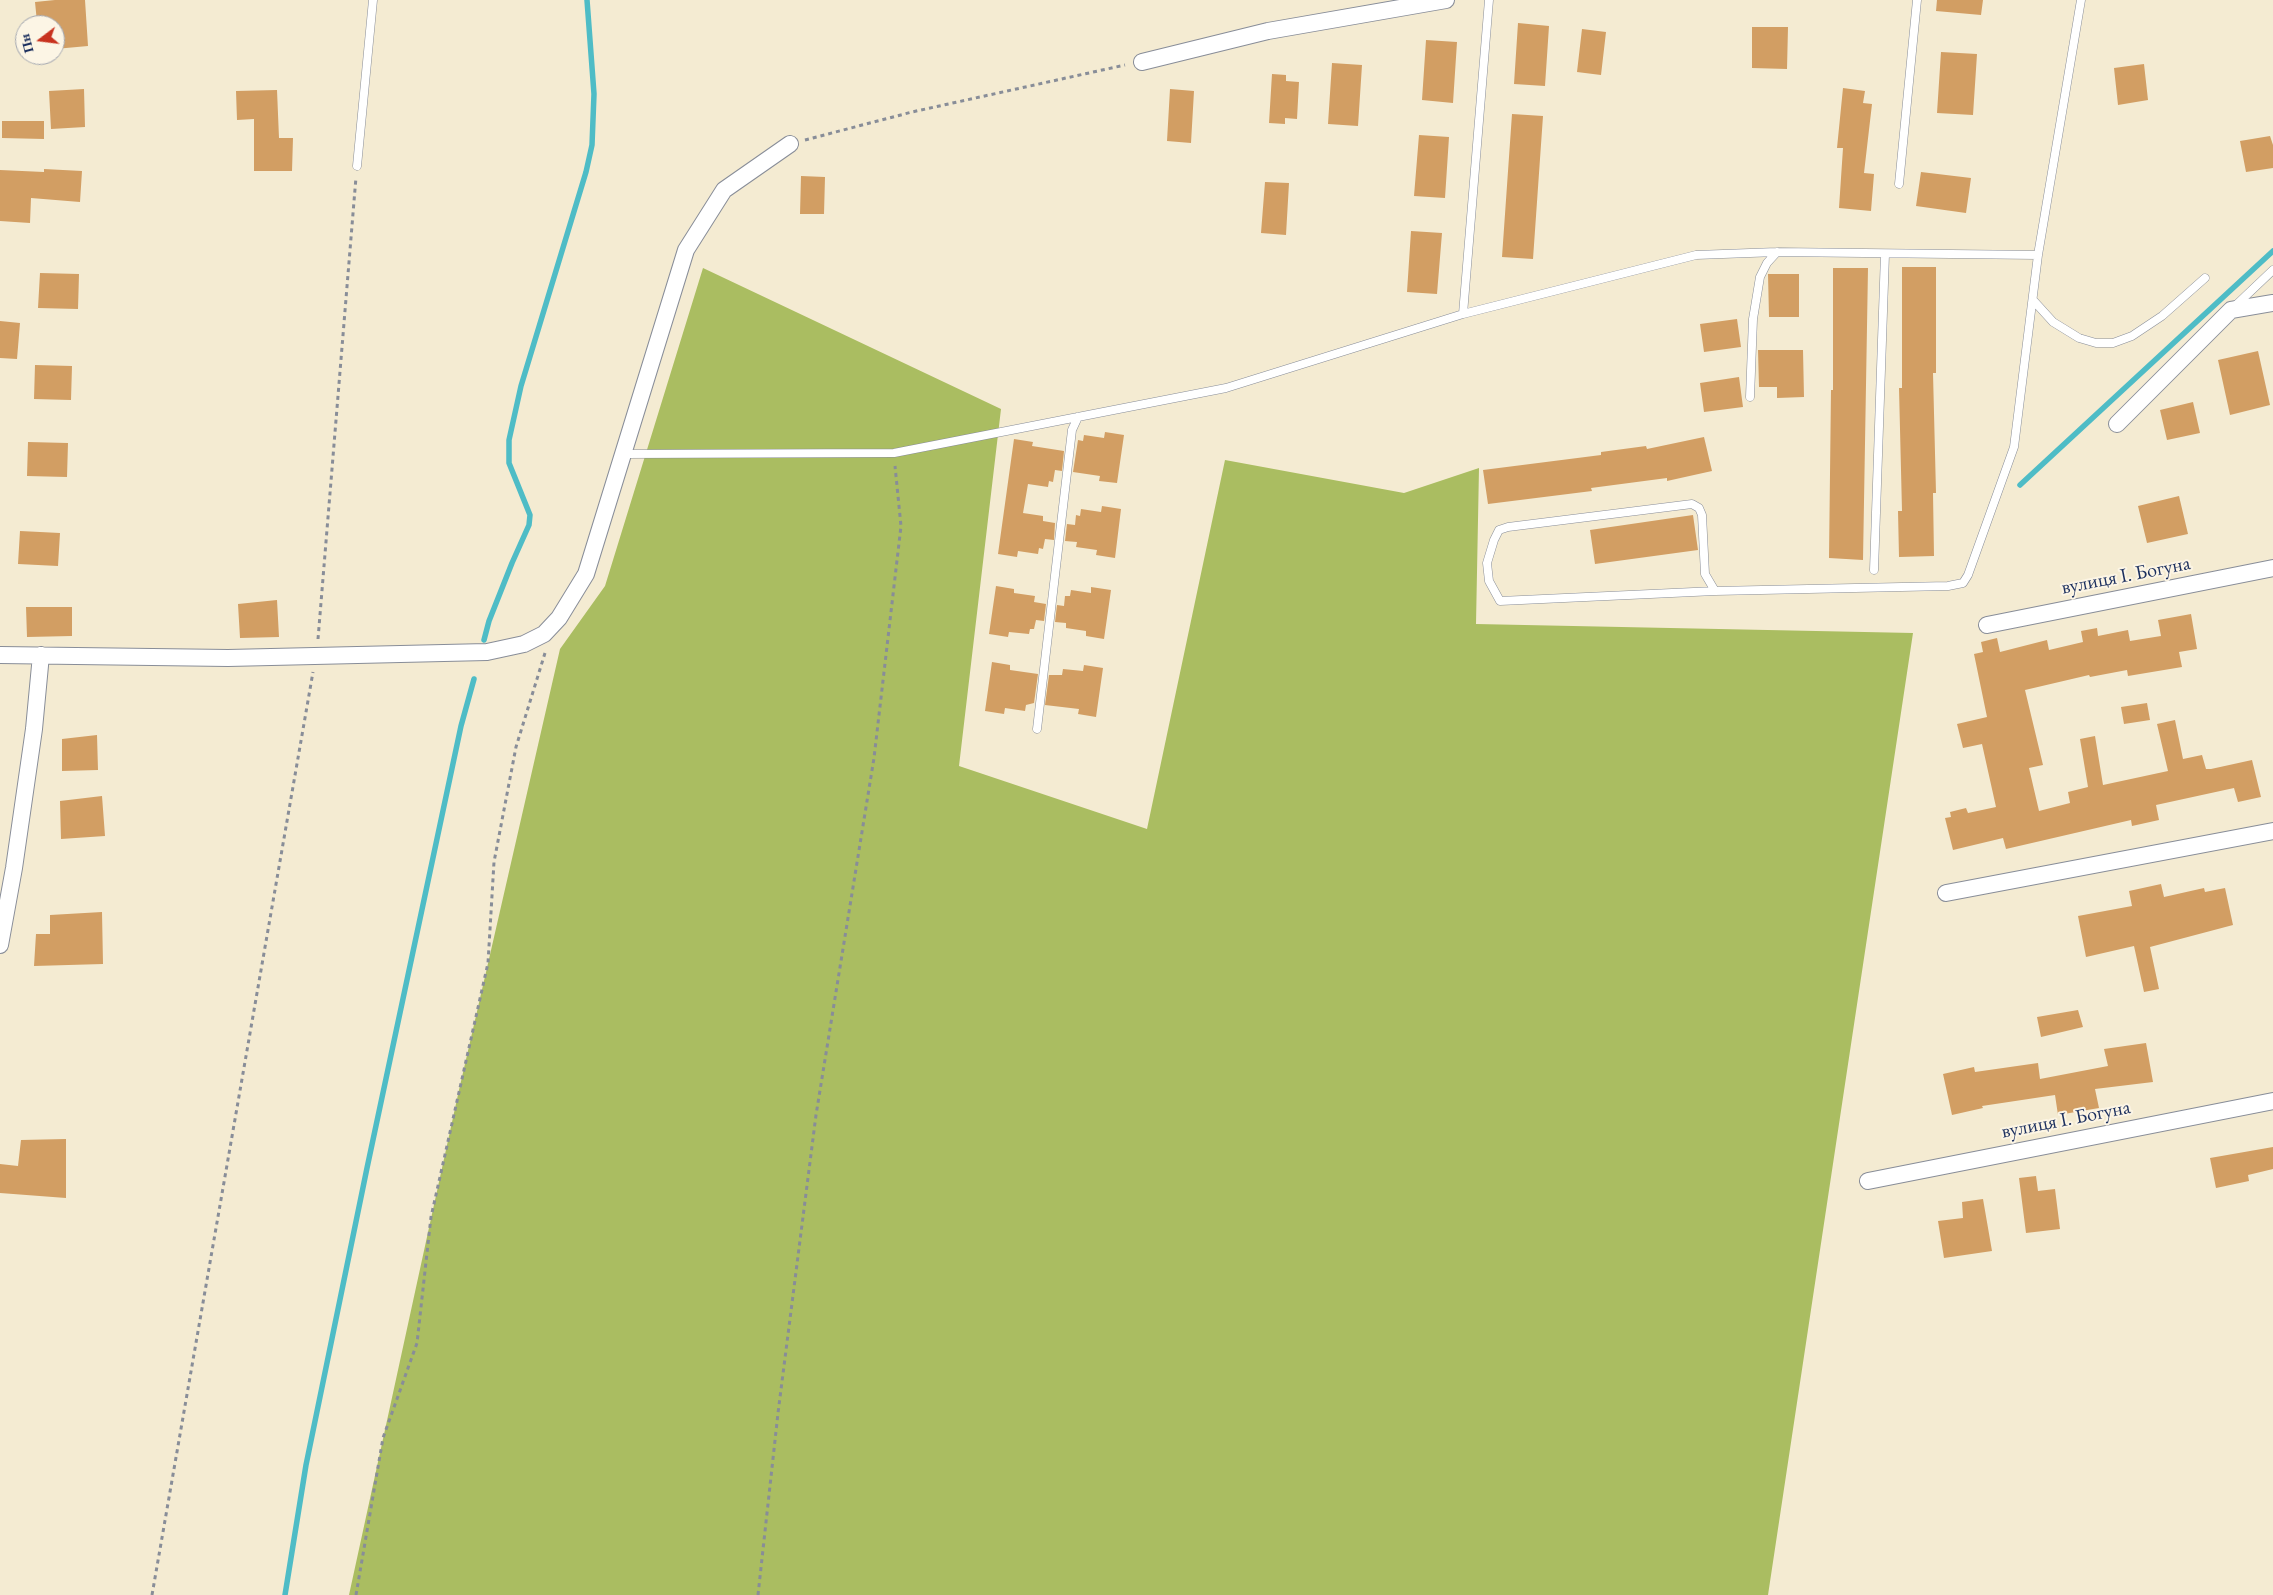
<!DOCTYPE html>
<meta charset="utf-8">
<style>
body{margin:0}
#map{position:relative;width:2273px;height:1595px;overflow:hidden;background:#f4ebd2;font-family:"EB Garamond",serif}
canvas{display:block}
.north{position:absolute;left:15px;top:15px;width:50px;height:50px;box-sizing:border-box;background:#fcf5e5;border:1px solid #a2a6af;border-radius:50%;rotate:255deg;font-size:14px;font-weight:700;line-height:20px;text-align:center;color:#1b2f5e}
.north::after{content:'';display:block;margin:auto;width:18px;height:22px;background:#c8321e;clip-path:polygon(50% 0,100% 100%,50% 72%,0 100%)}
</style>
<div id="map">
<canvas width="2273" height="1595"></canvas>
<div class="north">Пн</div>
</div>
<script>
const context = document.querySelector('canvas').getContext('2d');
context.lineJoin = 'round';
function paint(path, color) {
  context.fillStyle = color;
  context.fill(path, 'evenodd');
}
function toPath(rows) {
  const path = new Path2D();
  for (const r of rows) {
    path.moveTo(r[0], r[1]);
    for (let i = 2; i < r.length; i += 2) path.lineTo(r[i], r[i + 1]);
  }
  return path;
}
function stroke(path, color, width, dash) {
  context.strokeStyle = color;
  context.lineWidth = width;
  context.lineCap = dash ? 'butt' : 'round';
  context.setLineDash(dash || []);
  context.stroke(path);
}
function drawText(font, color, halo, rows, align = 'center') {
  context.font = font + ' "EB Garamond",serif';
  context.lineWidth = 4;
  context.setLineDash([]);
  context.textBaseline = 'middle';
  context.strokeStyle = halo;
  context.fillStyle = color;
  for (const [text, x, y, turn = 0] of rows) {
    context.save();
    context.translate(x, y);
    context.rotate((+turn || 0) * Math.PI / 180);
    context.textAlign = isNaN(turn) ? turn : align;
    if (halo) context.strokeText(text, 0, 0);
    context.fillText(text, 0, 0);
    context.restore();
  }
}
const green = toPath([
 [703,268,1001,409,959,766,1147,829,1225,460,1404,493,1479,468,1476,624,1913,633,1768,1595,349,1595,459,1090,560,649,605,586]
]);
const stream = toPath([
 [2020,485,2273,251],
 [484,640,489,621,512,563,529,525,530,515,509,463,509,440,521,386,586,172,592,145,594,94,587,0],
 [285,1595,306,1465,367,1168,461,726,474,679]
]);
const building = toPath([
 [55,0,85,0,88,46,55,49,55,25,48,25,48,21,37,22,35,2],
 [1937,0,1983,0,1981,15,1936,11],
 [1518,23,1549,26,1545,86,1514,84],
 [1752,27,1788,27,1787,69,1752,68],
 [1582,29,1606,32,1601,75,1577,72],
 [1426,40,1457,42,1453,103,1422,100],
 [1941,52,1977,54,1973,115,1937,113],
 [1332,63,1362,65,1358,126,1328,124],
 [2144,64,2148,100,2118,105,2114,68],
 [1272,74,1286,75,1286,81,1299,82,1297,119,1285,118,1285,124,1269,123],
 [1843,88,1865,91,1863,103,1872,104,1864,173,1874,174,1871,211,1839,208,1843,148,1837,148],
 [84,89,85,127,51,129,49,91],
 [1170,89,1194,91,1191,143,1167,141],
 [277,90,279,138,293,138,292,171,254,171,254,119,237,120,236,91],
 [1512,114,1543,116,1533,259,1502,257],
 [2,121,44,121,44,139,2,138],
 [1419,135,1449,137,1445,198,1414,196],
 [2270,136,2273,145,2273,168,2246,172,2240,141],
 [44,169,82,171,80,202,31,198,30,223,0,221,0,170,44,172],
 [1921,172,1971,178,1966,213,1916,206],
 [801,176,825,177,824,214,800,214],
 [1265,182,1289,183,1286,235,1261,233],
 [1411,231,1442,233,1437,294,1407,292],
 [1902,267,1936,267,1936,373,1933,373,1936,493,1933,493,1934,556,1899,557,1898,511,1902,511,1899,388,1902,388],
 [1833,268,1868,268,1863,560,1829,558,1831,390,1833,390],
 [40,273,79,274,78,309,38,308],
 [1768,274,1799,274,1799,317,1769,317],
 [1737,319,1741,347,1704,352,1700,324],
 [0,321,20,323,17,359,0,358],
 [1758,350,1803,350,1804,397,1777,398,1777,387,1759,387],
 [2258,351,2270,405,2230,415,2218,360],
 [35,365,72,366,71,400,34,399],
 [1739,377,1743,407,1704,412,1700,383],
 [2193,402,2200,433,2167,440,2160,410],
 [1105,432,1124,435,1117,483,1099,481,1100,476,1073,472,1078,440,1083,441,1084,435,1104,438],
 [1704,437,1712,471,1667,481,1667,478,1591,488,1592,491,1488,504,1483,470,1601,455,1601,452,1646,446,1647,449],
 [1014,439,1033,442,1032,446,1064,451,1062,471,1055,470,1053,482,1049,481,1048,487,1028,484,1023,513,1043,516,1043,521,1055,523,1054,540,1045,539,1043,549,1039,548,1038,554,1018,551,1017,557,998,554],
 [28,442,68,443,67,477,27,476],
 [2179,496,2188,534,2147,543,2138,506],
 [1102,506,1121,509,1115,558,1096,555,1097,550,1076,547,1077,542,1065,541,1067,524,1075,525,1076,515,1080,516,1081,509,1101,512],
 [1693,515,1698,550,1595,564,1590,530],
 [20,531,60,533,58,566,18,564],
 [996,586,1014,589,1014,593,1035,596,1034,602,1046,604,1044,621,1036,620,1034,629,1030,629,1029,634,1009,632,1008,637,989,634],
 [1091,587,1111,590,1104,639,1086,636,1086,631,1066,628,1066,623,1055,622,1057,605,1064,606,1065,596,1070,596,1071,590,1091,593],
 [277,600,279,637,240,638,238,604],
 [26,607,72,607,72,636,27,637],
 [2191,614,2197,649,2179,652,2182,667,2128,676,2127,670,2090,677,2089,675,2025,690,2043,765,2029,768,2039,811,2070,803,2068,792,2088,787,2080,739,2095,736,2103,785,2168,771,2157,724,2175,720,2183,759,2202,755,2206,769,2211,769,2252,760,2261,797,2238,802,2234,788,2156,805,2159,820,2132,826,2131,820,2006,849,2003,838,1953,850,1945,818,1951,817,1950,812,1966,808,1968,813,1996,807,1982,744,1963,748,1957,724,1987,717,1974,654,1983,652,1981,642,1997,638,2000,652,2047,640,2049,650,2083,642,2081,631,2097,628,2098,636,2128,630,2130,641,2161,636,2158,620],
 [992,662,1010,665,1010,670,1038,674,1034,703,1026,705,1025,711,1005,708,1004,714,985,711],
 [1084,665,1103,668,1096,717,1078,714,1079,709,1045,705,1049,675,1062,675,1063,669,1083,671],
 [2147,703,2150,720,2124,724,2121,707],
 [97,735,98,770,62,771,62,739],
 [102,796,105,836,61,839,60,801],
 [2161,884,2164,897,2204,888,2205,892,2225,888,2233,925,2150,947,2159,989,2144,992,2134,946,2086,957,2078,916,2132,906,2129,891],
 [102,912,103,964,34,966,36,934,50,934,50,915],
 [2078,1010,2083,1027,2041,1037,2037,1017],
 [2146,1043,2153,1082,2095,1089,2099,1108,2058,1115,2055,1095,1982,1106,1983,1108,1952,1115,1943,1074,1974,1067,1975,1072,2038,1063,2040,1079,2108,1066,2104,1049],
 [66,1139,66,1198,0,1193,0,1164,18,1166,21,1140],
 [2273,1147,2273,1169,2248,1175,2249,1181,2216,1188,2210,1158],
 [2036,1176,2038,1191,2055,1189,2060,1229,2026,1233,2019,1178],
 [1983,1199,1992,1251,1944,1258,1938,1221,1963,1218,1962,1202]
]);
const path = toPath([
 [805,140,912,112,1125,65],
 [318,639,356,177],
 [152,1595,313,672],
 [356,1595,383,1438,417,1343,431,1217,488,963,494,862,516,747,545,653],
 [758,1595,778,1413,816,1115,874,758,901,526,895,466]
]);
const service = toPath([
 [357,166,373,0],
 [1899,184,1917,0],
 [2033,300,2053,322,2079,338,2096,343,2113,343,2132,336,2162,316,2205,278],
 [2234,307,2273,270],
 [1463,314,1489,0],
 [1750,397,1753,319,1760,277,1767,263,1777,252],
 [623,454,894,453,1226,388,1463,314,1696,255,1777,252,2038,255],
 [1874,570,1885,254],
 [1715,591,1500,601,1489,581,1487,563,1494,540,1499,530,1508,527,1692,504,1699,508,1702,515,1705,574,1715,591,1948,586,1963,583,1968,575,2014,447,2038,255,2081,0],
 [1037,729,1072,430,1078,417]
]);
const minor = toPath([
 [1142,62,1268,31,1446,0],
 [2117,424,2231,310,2273,303],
 [1987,625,2273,568],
 [0,655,228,658,487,652,524,644,544,634,559,618,586,574,686,250,724,190,790,144],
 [1946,893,2273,831],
 [0,945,14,868,34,729,41,655],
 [1868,1181,2273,1101]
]);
const streetNames = [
 ["вулиця І. Богуна",2126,576,-11],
 ["вулиця І. Богуна",2066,1120,-11]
];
paint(green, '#aabd61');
stroke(stream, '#4ebcc6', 5.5);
paint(building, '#d29e63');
stroke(service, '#888d98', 9);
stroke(minor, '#888d98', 18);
stroke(path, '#888d98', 3, [4, 4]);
stroke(service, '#fff', 8);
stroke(minor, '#fff', 16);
drawText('20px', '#1b2f5e', '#fcf5e5', streetNames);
</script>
